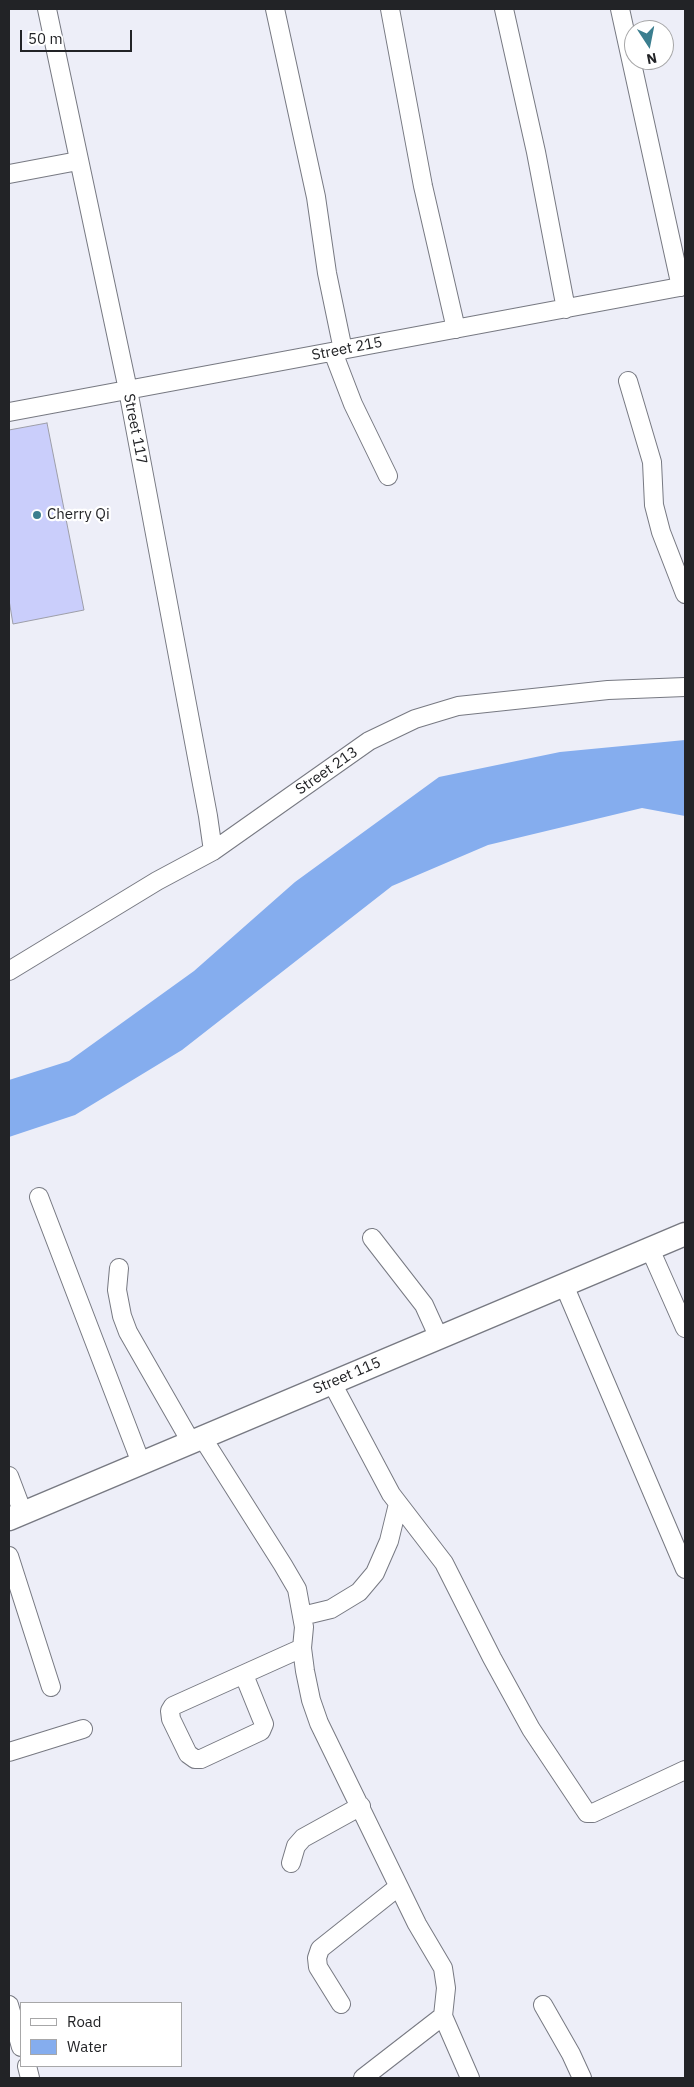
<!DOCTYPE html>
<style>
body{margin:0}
#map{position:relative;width:694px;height:2087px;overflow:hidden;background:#edeef8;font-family:"IBM Plex Sans",sans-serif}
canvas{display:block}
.frame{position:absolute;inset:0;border:10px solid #222326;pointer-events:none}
.legend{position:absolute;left:20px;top:2002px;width:162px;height:65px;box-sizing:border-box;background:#fff;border:1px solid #a7a7a8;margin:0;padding:6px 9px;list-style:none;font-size:15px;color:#222326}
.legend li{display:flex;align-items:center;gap:10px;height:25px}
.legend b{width:25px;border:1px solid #a7a7a8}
.north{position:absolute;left:624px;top:20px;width:50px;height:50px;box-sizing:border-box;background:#fff;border:1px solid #a7a7a8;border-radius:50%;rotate:169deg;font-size:14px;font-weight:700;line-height:20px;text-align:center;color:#222326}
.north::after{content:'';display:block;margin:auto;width:18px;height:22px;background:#3b7e8f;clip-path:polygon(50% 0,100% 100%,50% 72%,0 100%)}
.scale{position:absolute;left:20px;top:30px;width:112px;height:22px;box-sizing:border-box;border:2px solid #222326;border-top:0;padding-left:6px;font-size:15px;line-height:18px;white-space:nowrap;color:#222326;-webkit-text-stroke:4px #fff;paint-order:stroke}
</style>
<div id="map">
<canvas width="694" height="2087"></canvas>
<div class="frame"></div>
<ul class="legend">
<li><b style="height:6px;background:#fff"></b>Road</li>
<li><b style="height:14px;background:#85adee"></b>Water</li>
</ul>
<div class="north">N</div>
<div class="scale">50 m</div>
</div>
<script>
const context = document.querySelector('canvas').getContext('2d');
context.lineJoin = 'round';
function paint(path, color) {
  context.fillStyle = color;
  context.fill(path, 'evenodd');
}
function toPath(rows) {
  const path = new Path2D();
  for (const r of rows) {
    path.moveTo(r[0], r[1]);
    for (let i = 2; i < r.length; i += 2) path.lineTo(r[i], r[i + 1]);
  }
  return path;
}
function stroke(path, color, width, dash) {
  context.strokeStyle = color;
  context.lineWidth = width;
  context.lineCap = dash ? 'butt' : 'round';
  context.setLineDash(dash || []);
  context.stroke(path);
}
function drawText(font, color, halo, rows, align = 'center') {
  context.font = font + ' "IBM Plex Sans",sans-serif';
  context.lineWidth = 4.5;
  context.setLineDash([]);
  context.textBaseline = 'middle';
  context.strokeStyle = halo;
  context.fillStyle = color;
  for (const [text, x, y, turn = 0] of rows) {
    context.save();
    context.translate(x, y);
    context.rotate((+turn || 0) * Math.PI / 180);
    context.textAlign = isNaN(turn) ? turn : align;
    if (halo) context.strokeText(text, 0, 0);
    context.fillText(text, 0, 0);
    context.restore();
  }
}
const water = toPath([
 [685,740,685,816,642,808,488,845,392,886,182,1050,75,1115,9,1137,9,1080,69,1061,194,971,295,882,439,777,560,752]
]);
const building = toPath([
 [47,423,84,610,13,624,9,600,9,430,47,423]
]);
const minor = toPath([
 [47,9,128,390,208,816,213,851],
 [275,9,316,197,327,273,343,350],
 [390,9,423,186,456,329],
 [504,9,536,152,566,309],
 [620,9,681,287],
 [9,174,78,161],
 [333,352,353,404,388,476],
 [628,381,652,462,654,505,661,532,685,594],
 [9,412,685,286],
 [9,971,157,881,213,851,369,741,415,719,458,706,608,690,685,687],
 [39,1197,141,1463],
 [372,1238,424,1305,439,1338],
 [650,1249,685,1328],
 [119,1268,117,1290,122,1316,128,1332,191,1442],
 [564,1285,685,1569],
 [332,1383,391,1494,444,1563,492,1658,531,1729,587,1813,593,1813,685,1770],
 [202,1437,283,1565,297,1589,304,1627,302,1648,305,1671,311,1700,319,1723,417,1924,443,1968,446,1988,443,2016,470,2078],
 [9,1476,23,1513],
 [9,1556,51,1687],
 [302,1616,331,1609,359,1592,375,1573,389,1541,398,1504],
 [244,1675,261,1717,264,1724,261,1731,201,1759,195,1759,188,1754,171,1719,170,1711,173,1706,302,1648],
 [9,1752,83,1729],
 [291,1863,296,1846,303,1838,361,1806],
 [341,2004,318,1967,317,1958,320,1949,398,1887],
 [9,2005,21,2047],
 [543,2005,571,2054,582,2078],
 [27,2066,30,2078],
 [363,2078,443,2016]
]);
const major = toPath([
 [9,1519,685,1234]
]);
const markers = [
 [37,515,5,"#3b7e8f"]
];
const streetNames = [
 ["Street 215",347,349,-11],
 ["Street 117",135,429,79],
 ["Street 213",327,771,-35],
 ["Street 115",347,1376,-23]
];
const poiNames = [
 ["Cherry Qi",47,515]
];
paint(water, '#85adee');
paint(building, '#cacefb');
stroke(building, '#9d9ea8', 1);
stroke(minor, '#777982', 20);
stroke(major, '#777982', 25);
stroke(minor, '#fff', 18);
stroke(major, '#fff', 22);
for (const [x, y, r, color] of markers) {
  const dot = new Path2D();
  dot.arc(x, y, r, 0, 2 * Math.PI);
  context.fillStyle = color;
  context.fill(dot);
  stroke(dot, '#fff', 2);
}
drawText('15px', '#222326', '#fff', streetNames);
drawText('15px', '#222326', '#fff', poiNames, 'left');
</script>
